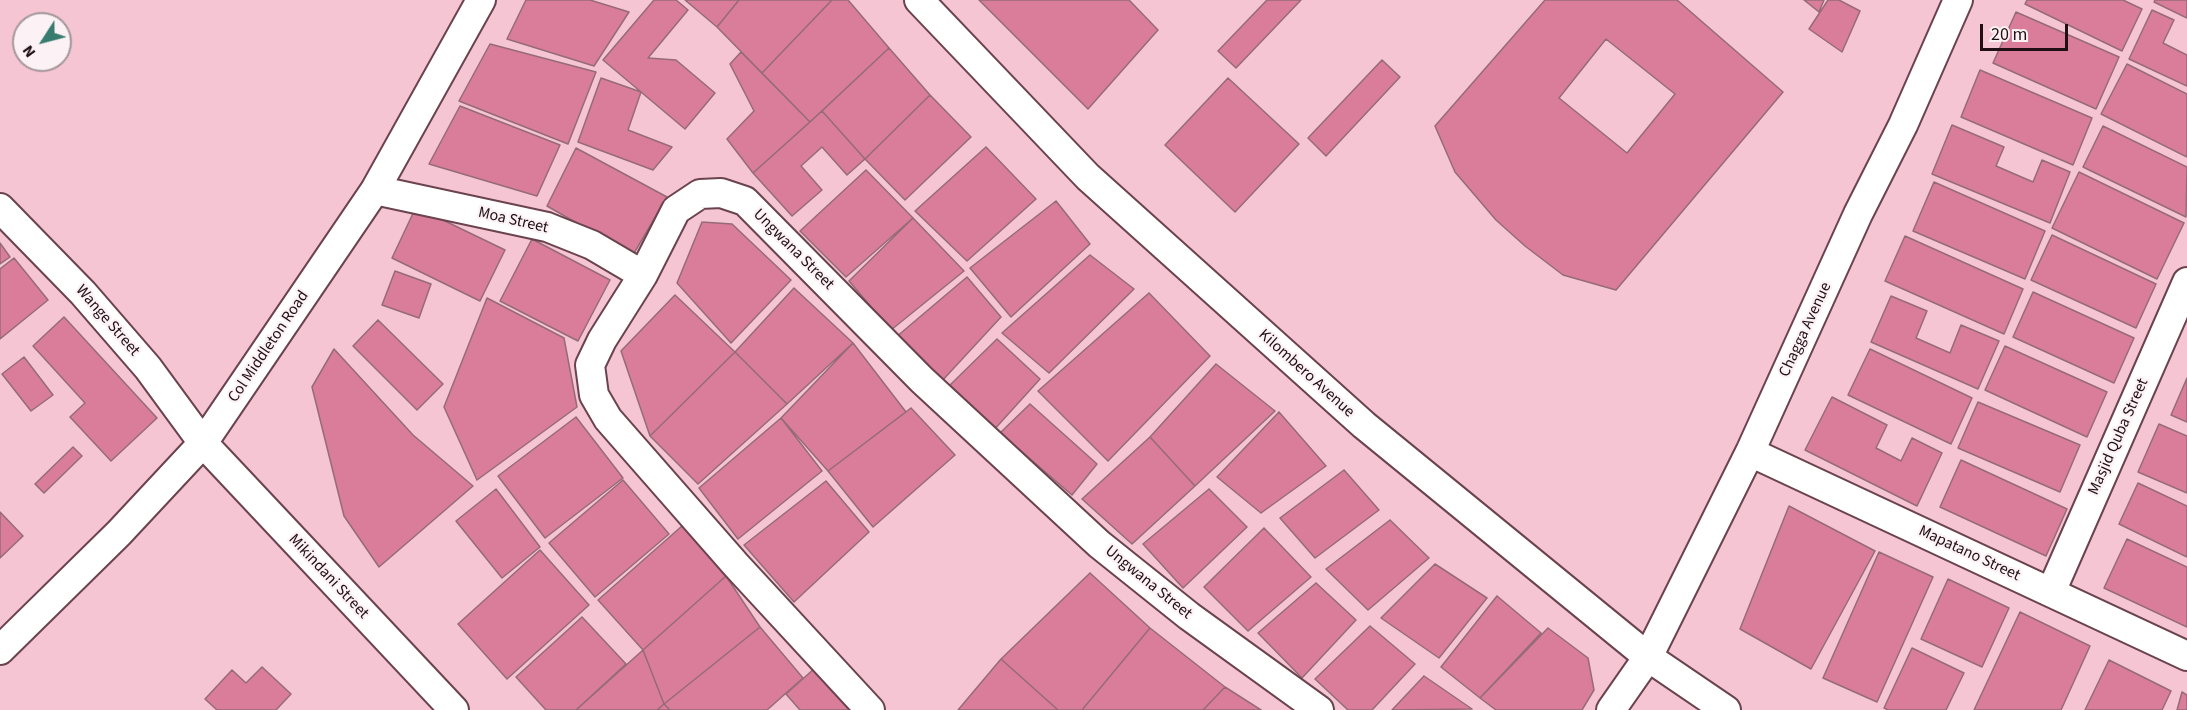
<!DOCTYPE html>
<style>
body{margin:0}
#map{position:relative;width:2187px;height:710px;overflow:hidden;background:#f5c5d3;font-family:"Source Sans 3",sans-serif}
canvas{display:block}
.north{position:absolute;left:12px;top:12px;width:60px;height:60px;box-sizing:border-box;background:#fcf2f5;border:2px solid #a4979b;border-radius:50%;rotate:234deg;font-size:16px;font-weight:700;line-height:24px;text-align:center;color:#200f15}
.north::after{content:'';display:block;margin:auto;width:21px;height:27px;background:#387b6f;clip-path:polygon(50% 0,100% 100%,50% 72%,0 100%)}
.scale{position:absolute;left:1980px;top:24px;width:88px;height:27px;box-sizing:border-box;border:3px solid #200f15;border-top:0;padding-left:8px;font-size:18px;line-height:21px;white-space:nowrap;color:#200f15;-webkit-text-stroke:4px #fcf2f5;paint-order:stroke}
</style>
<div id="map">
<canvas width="2187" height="710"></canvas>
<div class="north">N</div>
<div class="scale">20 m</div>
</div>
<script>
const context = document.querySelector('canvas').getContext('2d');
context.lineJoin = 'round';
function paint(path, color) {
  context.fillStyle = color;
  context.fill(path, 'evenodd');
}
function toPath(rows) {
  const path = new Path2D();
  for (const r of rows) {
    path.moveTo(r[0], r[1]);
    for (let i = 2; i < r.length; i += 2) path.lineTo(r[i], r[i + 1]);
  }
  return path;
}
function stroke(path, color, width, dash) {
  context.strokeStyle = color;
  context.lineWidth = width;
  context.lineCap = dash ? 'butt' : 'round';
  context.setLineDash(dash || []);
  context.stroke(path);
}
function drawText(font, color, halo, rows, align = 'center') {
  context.font = font + ' "Source Sans 3",sans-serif';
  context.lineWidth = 4.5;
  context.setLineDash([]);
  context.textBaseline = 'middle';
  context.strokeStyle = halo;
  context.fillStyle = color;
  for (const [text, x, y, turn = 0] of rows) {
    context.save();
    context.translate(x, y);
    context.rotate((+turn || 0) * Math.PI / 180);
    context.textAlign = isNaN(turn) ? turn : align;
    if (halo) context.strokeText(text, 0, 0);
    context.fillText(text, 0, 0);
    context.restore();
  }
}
const building = toPath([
 [526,0,590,0,629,12,594,66,507,39,526,0],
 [654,0,676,0,688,10,648,58,676,60,715,93,685,129,603,60,654,0],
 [685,0,739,0,717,27,685,0],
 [739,0,832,0,762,73,717,27,739,0],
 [832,0,848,0,889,48,810,122,762,73,832,0],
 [979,0,1129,0,1158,30,1088,109,979,0],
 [1267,0,1301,0,1236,68,1218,51,1267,0],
 [1545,0,1677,0,1783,92,1616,290,1563,275,1525,246,1496,220,1455,172,1435,126,1545,0],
 [1606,39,1675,94,1627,153,1559,98,1606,39],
 [1804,0,1824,0,1819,12,1804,0],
 [1828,0,1839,0,1860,11,1842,52,1809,29,1828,0],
 [2027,0,2123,0,2142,9,2122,51,2025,4,2027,0],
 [2155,0,2187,0,2187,18,2154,2,2155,0],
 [2152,10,2174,20,2163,43,2187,55,2187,86,2129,59,2152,10],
 [2016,12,2119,57,2096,109,1993,63,2016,12],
 [490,44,596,72,568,144,459,101,490,44],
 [889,48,930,95,865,159,822,111,889,48],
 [741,52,810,122,753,173,727,139,754,111,730,64,741,52],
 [1382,60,1400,77,1326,156,1308,138,1382,60],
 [2127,64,2187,94,2187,157,2101,114,2127,64],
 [1980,70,2092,118,2073,165,1961,117,1980,70],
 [601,78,641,92,628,130,672,147,653,170,578,142,601,78],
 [1228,78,1299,144,1235,212,1165,145,1228,78],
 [930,95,971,137,905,200,865,159,930,95],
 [460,106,560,145,537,196,429,164,460,106],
 [822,111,865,159,847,175,822,147,801,166,822,190,792,216,753,173,822,111],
 [1952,125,2004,147,1996,166,2033,182,2042,160,2070,172,2050,223,1932,174,1952,125],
 [2103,126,2187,167,2186,217,2083,167,2103,126],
 [986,147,1036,199,967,261,915,211,986,147],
 [576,148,667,197,633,255,547,206,576,148],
 [866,170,913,218,846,277,800,231,866,170],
 [2079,172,2184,223,2157,279,2052,228,2079,172],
 [1934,182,2045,231,2025,279,1913,231,1934,182],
 [1056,201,1090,244,1011,317,970,268,1056,201],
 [416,207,505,250,480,301,392,258,416,207],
 [913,218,964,271,891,330,849,281,913,218],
 [702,222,732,224,791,280,731,343,677,283,702,222],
 [2052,235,2156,284,2136,328,2031,280,2052,235],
 [1905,236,2023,289,2004,334,1885,281,1905,236],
 [532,239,610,280,578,341,500,301,532,239],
 [0,243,10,257,0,264,0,243],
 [1090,255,1134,289,1049,373,1002,333,1090,255],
 [14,258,48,300,0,339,0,269,14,258],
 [395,271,431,284,419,318,382,305,395,271],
 [967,277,1001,317,941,382,895,338,967,277],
 [794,288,853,343,787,404,735,352,794,288],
 [2033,292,2134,338,2114,383,2013,337,2033,292],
 [1149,293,1210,356,1108,461,1038,391,1149,293],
 [675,295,735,352,650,436,621,351,675,295],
 [1891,296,1927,311,1916,338,1950,353,1961,325,1999,341,1978,389,1871,342,1891,296],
 [487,298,564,338,577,407,477,480,444,407,487,298],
 [64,317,157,418,111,461,70,417,85,403,33,346,64,317],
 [378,320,443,384,417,410,353,346,378,320],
 [997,339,1040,379,992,432,949,386,997,339],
 [853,343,906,412,828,471,781,418,853,343],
 [2005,346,2107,392,2087,437,1985,390,2005,346],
 [334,349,413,435,473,486,379,567,344,516,312,387,334,349],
 [1870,349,1972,398,1951,444,1848,395,1870,349],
 [735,352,787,404,698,484,650,436,735,352],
 [24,357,53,395,31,411,2,374,24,357],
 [1216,364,1275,411,1195,486,1150,437,1216,364],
 [2187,378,2187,422,2171,415,2187,378],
 [1832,397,1887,425,1876,448,1901,461,1912,438,1942,453,1917,506,1805,450,1832,397],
 [1978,402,2080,445,2060,492,1958,448,1978,402],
 [1030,404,1097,464,1072,495,1000,433,1030,404],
 [911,408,955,455,873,527,828,471,911,408],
 [1279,412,1326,466,1261,513,1217,477,1279,412],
 [576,417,623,478,545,538,498,476,576,417],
 [781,418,822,471,738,539,699,488,781,418],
 [2159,424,2187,436,2187,493,2138,472,2159,424],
 [1150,437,1195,486,1132,544,1082,499,1150,437],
 [73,447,82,456,44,493,35,484,73,447],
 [1961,460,2067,509,2046,556,1940,507,1961,460],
 [1344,470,1379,510,1315,558,1280,518,1344,470],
 [623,480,669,534,595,597,549,543,623,480],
 [826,481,869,532,794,602,744,545,826,481],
 [2138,483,2187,506,2187,557,2119,524,2138,483],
 [496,489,540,547,502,578,456,521,496,489],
 [1209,489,1247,527,1183,588,1143,544,1209,489],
 [1789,506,1875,551,1811,669,1740,629,1789,506],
 [0,512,23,536,0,558,0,512],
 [1390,520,1429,558,1368,610,1326,569,1390,520],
 [682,526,726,576,643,650,598,600,682,526],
 [1264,528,1311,577,1248,631,1204,587,1264,528],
 [2127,539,2187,567,2187,627,2104,588,2127,539],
 [540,550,589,605,507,679,458,624,540,550],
 [1879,552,1933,577,1877,702,1823,678,1879,552],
 [1435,564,1487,598,1439,658,1381,618,1435,564],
 [1090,573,1150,628,1082,710,1058,710,1001,659,1090,573],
 [726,576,760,627,664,704,643,650,726,576],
 [1948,579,2009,608,1982,667,1921,639,1948,579],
 [1316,583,1356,620,1302,678,1258,633,1316,583],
 [1497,596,1541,633,1480,698,1441,667,1497,596],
 [2020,612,2090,646,2061,710,1974,710,2020,612],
 [582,617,626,664,576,710,546,710,516,677,582,617],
 [1370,626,1415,664,1372,710,1348,710,1315,679,1370,626],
 [760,627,803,678,767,710,670,710,664,704,760,627],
 [1150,628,1225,687,1203,710,1082,710,1150,628],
 [1548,628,1588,658,1594,690,1582,710,1496,710,1480,698,1548,628],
 [1912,648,1964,673,1946,710,1888,710,1884,708,1912,648],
 [643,650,664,704,657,710,576,710,643,650],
 [1001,659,1058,710,958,710,1001,659],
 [2109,660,2171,691,2162,710,2085,710,2109,660],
 [262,667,291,694,276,710,217,710,205,699,232,670,246,683,262,667],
 [816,667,857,710,800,710,786,694,816,667],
 [1424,676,1472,709,1392,710,1424,676],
 [1225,687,1261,710,1203,710,1225,687],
 [2182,692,2187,695,2187,710,2177,710,2182,692],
 [664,704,670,710,657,710,664,704]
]);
const minor = toPath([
 [919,0,1088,177,1364,425,1648,657,1726,710],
 [375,190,547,227,592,245,643,275],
 [0,208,83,293,148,368,203,443,454,710],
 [1750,452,2187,656],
 [2051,592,2187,282],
 [0,650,119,533,203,443,375,190,481,0],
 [870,710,736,565,608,419,594,395,590,365,602,340,643,275,676,210,700,194,721,193,745,201,922,380,1099,544,1189,616,1319,710],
 [1611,710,1648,657,1750,452,1858,214,1903,125,1958,0]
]);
const streetNames = [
 ["Moa Street",513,221,13],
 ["Ungwana Street",793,250,45],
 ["Wange Street",107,321,49],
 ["Chagga Avenue",1806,330,-65],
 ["Col Middleton Road",269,347,-56],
 ["Kilombero Avenue",1306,374,42],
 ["Masjid Quba Street",2119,437,-66],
 ["Mapatano Street",1969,554,25],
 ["Mikindani Street",328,577,47],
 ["Ungwana Street",1148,583,39]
];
paint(building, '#d97d9b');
stroke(building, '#966b78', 1.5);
stroke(minor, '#6a434f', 32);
stroke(minor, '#fff', 28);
drawText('16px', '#200f15', '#fcf2f5', streetNames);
</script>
